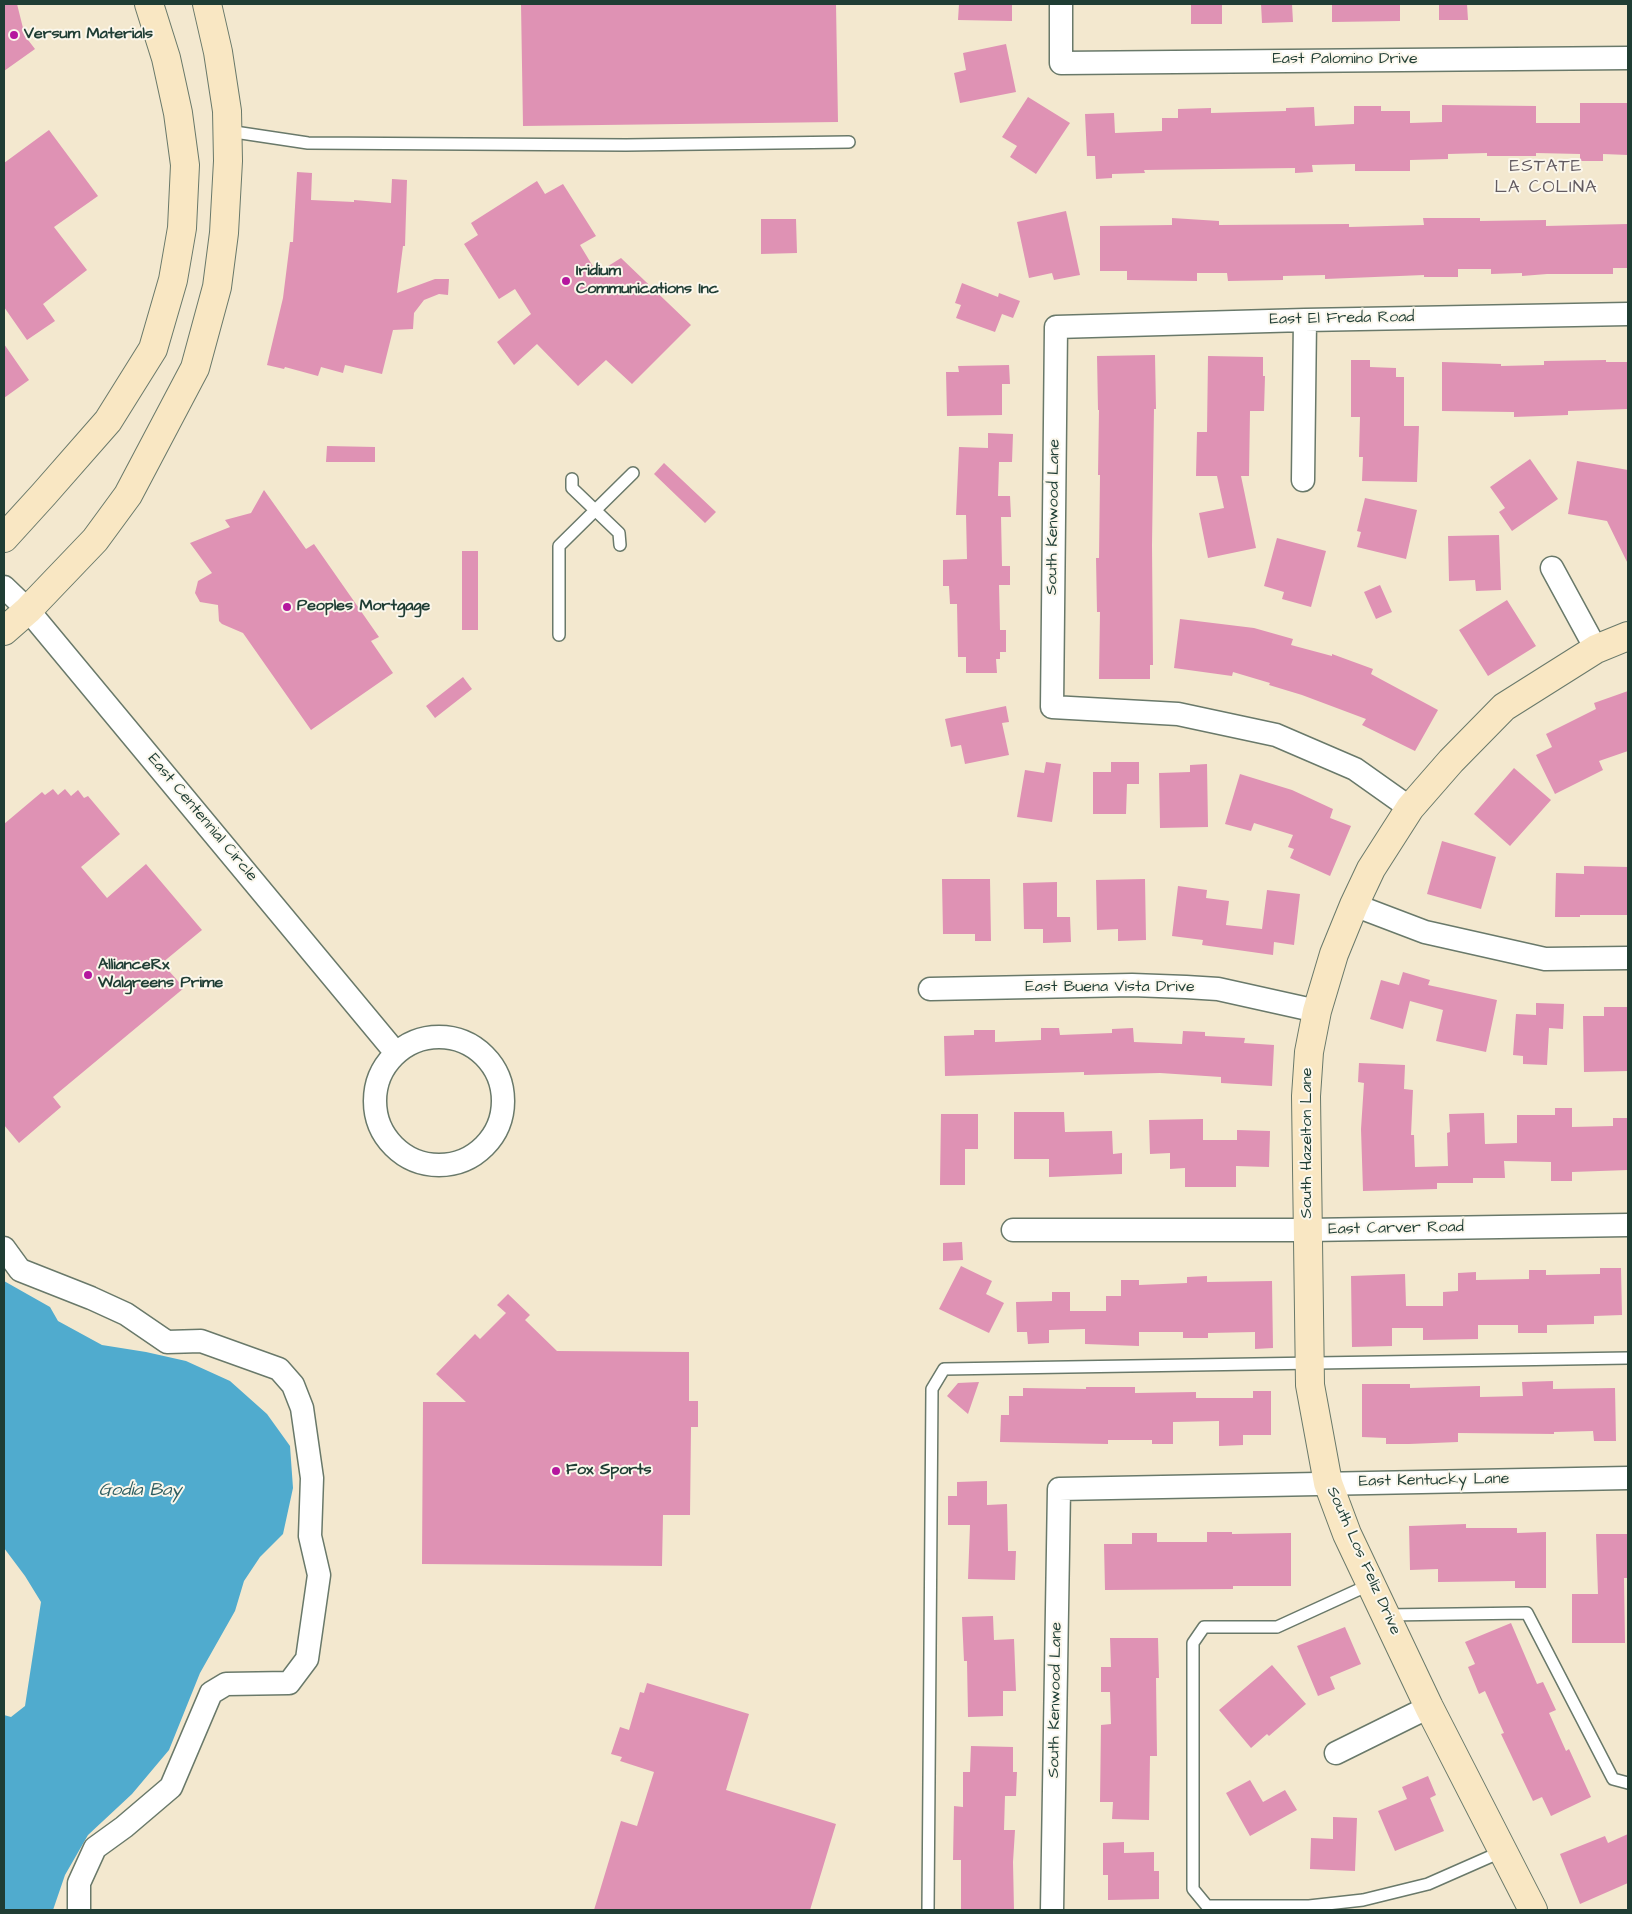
<!DOCTYPE html>
<style>
body{margin:0}
#map{position:relative;width:1632px;height:1914px;overflow:hidden;background:#f3e8cf;font-family:"Architects Daughter",sans-serif}
canvas{display:block}
.frame{position:absolute;inset:0;border:5px solid #1f3d34;pointer-events:none}
</style>
<div id="map">
<canvas width="1632" height="1914"></canvas>
<div class="frame"></div>
</div>
<script>
const context = document.querySelector('canvas').getContext('2d');
context.lineJoin = 'round';
function paint(path, color) {
  context.fillStyle = color;
  context.fill(path, 'evenodd');
}
function toPath(rows) {
  const path = new Path2D();
  for (const r of rows) {
    if (r.length === 3) {
      path.moveTo(r[0] + r[2], r[1]);
      path.arc(r[0], r[1], r[2], 0, 2 * Math.PI);
      continue;
    }
    path.moveTo(r[0], r[1]);
    for (let i = 2; i < r.length; i += 2) path.lineTo(r[i], r[i + 1]);
  }
  return path;
}
function stroke(path, color, width, dash) {
  context.strokeStyle = color;
  context.lineWidth = width;
  context.lineCap = dash ? 'butt' : 'round';
  context.setLineDash(dash || []);
  context.stroke(path);
}
function drawText(font, color, halo, rows, align = 'center') {
  context.font = font + ' "Architects Daughter",sans-serif';
  context.lineWidth = 4;
  context.setLineDash([]);
  context.textBaseline = 'middle';
  context.strokeStyle = halo;
  context.fillStyle = color;
  for (const [text, x, y, turn = 0] of rows) {
    context.save();
    context.translate(x, y);
    context.rotate((+turn || 0) * Math.PI / 180);
    context.textAlign = isNaN(turn) ? turn : align;
    if (halo) context.strokeText(text, 0, 0);
    context.fillText(text, 0, 0);
    context.restore();
  }
}
const water = toPath([
 [4,1281,50,1307,58,1321,102,1345,146,1352,186,1361,230,1381,267,1414,290,1446,293,1488,283,1534,260,1557,244,1581,235,1611,200,1673,169,1750,132,1794,88,1835,65,1875,53,1910,4,1910,4,1715,11,1717,25,1706,41,1602,25,1576,4,1548]
]);
const building = toPath([
 [4,4,17,4,25,36,35,49,4,71],
 [521,4,836,4,838,122,523,126],
 [959,4,1012,4,1012,21,958,20],
 [1191,4,1222,4,1222,24,1191,24],
 [1261,4,1292,4,1293,22,1262,23],
 [1332,4,1400,4,1400,21,1332,22],
 [1439,4,1467,4,1468,20,1439,20],
 [1006,44,1016,92,960,103,954,73,966,70,963,53],
 [1028,97,1070,123,1036,174,1010,157,1017,146,1002,137],
 [1580,103,1628,103,1628,155,1603,154,1603,161,1580,161,1580,154,1536,153,1536,156,1487,156,1487,153,1448,154,1448,159,1410,160,1410,171,1355,171,1355,164,1312,165,1313,172,1295,173,1295,168,1144,170,1145,173,1112,174,1112,178,1096,179,1095,156,1087,156,1085,114,1114,113,1115,133,1162,131,1162,118,1178,118,1178,109,1211,108,1211,113,1286,111,1286,108,1314,107,1315,126,1354,124,1354,106,1381,106,1381,111,1410,111,1410,123,1442,122,1442,105,1536,106,1536,123,1580,123],
 [49,130,98,196,54,227,87,270,43,304,55,321,27,340,4,307,4,163],
 [297,172,312,173,311,200,354,202,354,200,391,203,392,179,407,180,405,246,403,246,397,293,435,279,449,279,448,295,439,294,424,300,414,313,413,329,393,330,382,374,345,365,343,373,321,367,318,376,285,367,284,369,267,365,283,298,290,242,293,242],
 [537,181,545,194,563,184,596,236,580,245,597,273,621,258,691,325,632,384,606,360,578,386,537,344,514,365,497,342,531,314,515,289,499,299,464,244,478,235,471,223],
 [1066,211,1080,275,1054,280,1052,273,1029,278,1017,222],
 [1172,218,1219,221,1219,225,1349,224,1349,227,1424,225,1423,218,1480,218,1480,221,1546,220,1546,226,1628,224,1628,268,1613,268,1613,274,1547,274,1522,276,1522,273,1491,274,1491,269,1458,269,1458,277,1424,277,1424,275,1325,279,1325,275,1283,276,1283,280,1228,281,1227,273,1197,273,1197,281,1127,280,1127,271,1100,271,1100,226,1172,225],
 [761,219,796,219,797,253,761,254],
 [962,283,998,297,999,293,1020,301,1013,318,1002,314,995,332,956,318,961,305,955,303],
 [4,344,29,380,4,398],
 [1155,355,1156,409,1154,409,1152,545,1153,665,1150,665,1150,679,1099,679,1100,612,1097,612,1096,558,1099,558,1100,475,1098,475,1099,410,1098,410,1097,356],
 [1208,356,1263,357,1263,376,1265,376,1264,411,1250,411,1249,476,1241,476,1256,548,1208,558,1199,513,1224,508,1217,476,1196,476,1197,432,1207,432],
 [1351,360,1370,360,1370,367,1396,368,1396,377,1404,377,1404,426,1419,426,1417,482,1362,481,1363,457,1359,457,1360,417,1351,417],
 [1606,360,1606,362,1628,362,1628,409,1568,411,1568,415,1514,417,1514,412,1442,411,1442,362,1501,364,1501,366,1544,365,1544,361],
 [1009,365,1010,384,1002,384,1002,415,947,416,946,372,959,372,958,366],
 [988,433,1013,434,1012,462,999,462,998,496,1010,496,1011,517,1001,517,1002,566,1010,566,1010,585,999,585,1000,630,1006,630,1006,652,1000,652,1000,659,996,659,997,673,966,673,966,657,958,657,957,604,950,604,949,586,943,586,943,560,967,559,966,515,956,515,959,447,988,448],
 [327,446,375,447,375,462,326,462],
 [1530,459,1558,499,1512,531,1499,512,1505,508,1490,487],
 [1577,461,1628,470,1628,564,1607,521,1568,514],
 [664,463,716,512,705,523,654,474],
 [264,490,306,549,314,544,379,637,371,641,393,673,311,730,243,633,222,624,219,621,218,605,200,602,195,593,198,581,212,573,190,543,230,527,225,520,251,513],
 [1365,498,1417,510,1406,559,1357,547,1361,532,1357,531],
 [1499,535,1501,590,1476,591,1475,580,1449,581,1448,536],
 [1277,538,1326,551,1311,607,1282,599,1284,592,1264,586],
 [462,551,478,551,478,630,462,630],
 [1380,585,1392,612,1376,619,1364,592],
 [1507,600,1536,646,1488,676,1459,630],
 [1180,619,1254,628,1293,639,1291,645,1332,656,1332,654,1373,669,1371,674,1438,710,1415,751,1362,725,1366,719,1302,695,1269,685,1270,683,1233,672,1232,676,1174,668],
 [463,677,472,689,435,718,426,706],
 [1628,691,1628,751,1599,761,1603,770,1555,794,1536,755,1552,747,1546,734,1596,709,1594,703],
 [1006,706,1009,722,1002,723,1009,755,965,764,961,745,951,747,945,719],
 [1046,762,1061,764,1052,822,1017,817,1025,770,1044,773],
 [1111,762,1139,762,1139,784,1127,784,1126,814,1093,814,1093,772,1111,772],
 [1207,764,1208,827,1160,828,1159,773,1190,772,1190,765],
 [1514,768,1551,800,1510,846,1474,814],
 [1240,774,1292,790,1333,809,1330,818,1351,826,1330,876,1290,858,1294,849,1288,847,1293,835,1254,823,1251,831,1225,824],
 [53,789,58,795,65,789,71,796,78,790,84,798,88,796,120,834,81,867,107,898,146,864,202,930,162,963,184,988,53,1097,61,1107,19,1143,4,1125,4,824,42,792,45,795],
 [1442,841,1496,857,1481,909,1427,894],
 [1584,866,1628,867,1628,915,1580,915,1580,917,1555,917,1556,873,1584,874],
 [942,879,990,879,991,941,975,941,975,934,943,934],
 [1145,879,1146,940,1118,941,1118,929,1097,930,1096,880],
 [1057,882,1057,917,1070,917,1071,942,1043,943,1043,929,1024,929,1023,883],
 [1178,886,1207,890,1206,898,1229,901,1226,925,1262,929,1267,890,1300,894,1294,945,1274,942,1273,955,1202,945,1203,940,1172,936],
 [1403,972,1430,980,1428,985,1497,1000,1486,1052,1436,1041,1443,1010,1410,1001,1403,1029,1370,1019,1381,980,1399,985],
 [1536,1003,1564,1004,1563,1029,1549,1028,1547,1065,1523,1064,1523,1056,1513,1055,1516,1014,1536,1015],
 [1604,1007,1628,1007,1628,1071,1584,1072,1583,1016,1604,1016],
 [1041,1028,1059,1028,1060,1035,1112,1033,1112,1029,1133,1028,1134,1042,1182,1044,1183,1031,1205,1032,1205,1036,1245,1038,1244,1043,1274,1045,1272,1086,1221,1083,1221,1077,1160,1073,1084,1075,1084,1072,945,1076,944,1036,974,1035,974,1030,995,1030,995,1042,1041,1040],
 [1359,1063,1405,1065,1404,1089,1413,1090,1411,1135,1414,1135,1415,1167,1448,1166,1447,1133,1450,1132,1449,1114,1484,1113,1485,1144,1517,1143,1517,1115,1555,1115,1555,1108,1572,1108,1572,1127,1613,1126,1613,1118,1628,1118,1628,1170,1572,1172,1572,1181,1551,1181,1551,1162,1504,1161,1505,1178,1473,1178,1473,1183,1437,1183,1437,1189,1363,1191,1361,1129,1364,1083,1358,1082],
 [1014,1112,1064,1112,1065,1132,1112,1131,1113,1154,1122,1153,1122,1174,1049,1177,1049,1159,1014,1159],
 [941,1114,978,1114,978,1149,965,1149,965,1185,940,1185],
 [1203,1119,1203,1140,1237,1140,1237,1130,1270,1131,1269,1167,1236,1166,1236,1187,1185,1187,1185,1168,1170,1169,1170,1153,1150,1154,1149,1120],
 [962,1242,963,1260,943,1261,943,1243],
 [961,1266,992,1281,986,1294,1004,1303,989,1333,939,1309],
 [1600,1268,1621,1268,1622,1315,1594,1316,1594,1324,1547,1325,1547,1333,1518,1333,1518,1325,1478,1325,1478,1339,1423,1340,1423,1328,1392,1328,1392,1346,1352,1347,1351,1276,1405,1274,1406,1306,1443,1306,1443,1292,1458,1291,1458,1273,1476,1272,1476,1280,1529,1279,1529,1270,1546,1270,1546,1275,1600,1274],
 [1207,1276,1207,1282,1272,1281,1273,1348,1255,1349,1255,1332,1208,1333,1208,1338,1183,1338,1183,1332,1139,1332,1139,1346,1085,1344,1085,1329,1049,1330,1049,1343,1028,1344,1027,1332,1017,1332,1016,1302,1052,1301,1052,1292,1070,1292,1070,1311,1106,1311,1106,1296,1121,1296,1121,1280,1139,1280,1139,1285,1187,1283,1187,1277],
 [508,1294,530,1315,525,1320,557,1351,689,1352,689,1401,698,1401,698,1427,691,1427,690,1515,663,1515,662,1566,422,1564,423,1402,466,1402,436,1374,475,1334,480,1339,506,1313,497,1305],
 [1553,1381,1553,1389,1615,1388,1616,1441,1594,1441,1593,1431,1554,1432,1554,1434,1458,1433,1458,1442,1409,1444,1386,1444,1386,1438,1362,1437,1362,1384,1410,1384,1410,1388,1480,1386,1480,1397,1523,1396,1522,1382],
 [979,1382,968,1414,947,1396,958,1383],
 [1086,1387,1135,1387,1135,1393,1196,1392,1196,1398,1253,1398,1253,1391,1271,1391,1271,1435,1243,1435,1243,1445,1219,1446,1219,1421,1173,1422,1173,1444,1152,1444,1152,1440,1108,1440,1108,1444,1000,1442,1001,1415,1009,1415,1009,1396,1023,1396,1023,1388,1086,1389],
 [987,1481,987,1505,1007,1504,1008,1551,1016,1551,1015,1580,968,1579,970,1525,948,1525,948,1496,957,1496,957,1482],
 [1466,1524,1466,1528,1517,1528,1517,1533,1546,1532,1546,1588,1515,1588,1515,1581,1438,1582,1438,1569,1410,1570,1409,1526],
 [1207,1532,1232,1532,1232,1534,1291,1533,1291,1586,1233,1586,1233,1589,1105,1590,1104,1544,1132,1544,1132,1533,1157,1533,1157,1542,1207,1542],
 [1596,1534,1628,1534,1628,1578,1624,1578,1625,1643,1572,1643,1572,1594,1598,1594],
 [993,1616,994,1640,1014,1639,1016,1691,1003,1691,1003,1716,968,1717,967,1661,964,1661,962,1617],
 [1511,1623,1537,1684,1543,1682,1556,1710,1549,1713,1566,1751,1569,1749,1591,1797,1551,1816,1542,1797,1533,1801,1501,1734,1504,1733,1485,1691,1479,1694,1468,1667,1475,1664,1465,1642],
 [1345,1627,1361,1664,1330,1677,1335,1689,1318,1696,1297,1646],
 [1110,1638,1158,1638,1159,1678,1156,1678,1157,1756,1150,1756,1149,1820,1112,1819,1113,1802,1100,1802,1101,1725,1111,1724,1110,1692,1101,1692,1101,1667,1111,1667],
 [1272,1665,1306,1704,1269,1736,1267,1734,1251,1748,1219,1710],
 [647,1683,749,1714,726,1790,836,1824,810,1910,594,1910,621,1821,637,1826,654,1772,620,1761,622,1757,611,1754,620,1727,629,1730,640,1692,644,1693],
 [971,1746,1013,1747,1013,1772,1017,1772,1016,1796,1005,1796,1004,1830,1015,1830,1013,1862,1014,1910,961,1910,961,1860,953,1860,954,1806,963,1807,963,1772,970,1772],
 [1428,1776,1436,1795,1430,1798,1444,1831,1395,1851,1378,1811,1407,1799,1402,1787],
 [1250,1780,1263,1802,1285,1790,1297,1810,1250,1836,1226,1793],
 [1333,1817,1357,1818,1355,1871,1310,1869,1311,1838,1333,1839],
 [1628,1834,1628,1883,1580,1904,1560,1854,1605,1836,1608,1843],
 [1124,1842,1124,1853,1154,1852,1154,1871,1159,1871,1159,1899,1108,1900,1108,1875,1103,1875,1103,1843]
]);
const lane = toPath([
 [228,131,308,143,626,145,849,142],
 [572,479,572,488,619,533,620,545],
 [559,635,559,546,633,473],
 [1371,1584,1277,1627,1204,1627,1193,1643,1193,1889,1207,1906,1309,1906,1363,1900,1428,1884,1503,1851],
 [1386,1615,1527,1613,1613,1779,1628,1783],
 [928,1910,932,1389,944,1369,1628,1358]
]);
const street = toPath([
 [1061,4,1061,63,1628,58],
 [1303,480,1305,320],
 [1552,568,1596,649],
 [4,587,28,610,396,1053],
 [1410,808,1355,769,1276,735,1178,714,1052,707,1056,327,1305,320,1628,314],
 [1354,905,1425,932,1545,959,1628,958],
 [930,989,1132,985,1186,987,1218,989,1317,1011],
 [439,1101,64],
 [1013,1230,1307,1230,1628,1225],
 [4,1248,20,1270,91,1298,126,1314,167,1342,201,1341,279,1369,293,1385,302,1408,312,1478,310,1536,319,1575,307,1659,289,1683,226,1684,211,1693,171,1787,124,1827,95,1848,79,1883,79,1910],
 [1336,1753,1429,1707],
 [1052,1910,1059,1489,1628,1478]
]);
const secondary = toPath([
 [4,538,44,494,108,421,153,349,173,280,182,228,185,165,178,113,166,58,149,4],
 [4,631,28,610,95,540,128,495,195,368,217,287,224,233,228,161,227,111,218,52,207,4],
 [1533,1910,1429,1707,1347,1534,1328,1483,1310,1385,1306,1096,1309,1052,1317,1011,1334,954,1354,905,1371,869,1410,808,1451,761,1504,707,1596,649,1628,636]
]);
const markers = [
 [14,35,5,"#b5179e"],
 [566,281,5,"#b5179e"],
 [287,607,5,"#b5179e"],
 [88,975,5,"#b5179e"],
 [556,1471,5,"#b5179e"]
];
const poiNames = [
 ["Versum Materials",24,35],
 ["Iridium",576,272],
 ["Communications Inc",576,290],
 ["Peoples Mortgage",297,607],
 ["AllianceRx",98,966],
 ["Walgreens Prime",98,984],
 ["Fox Sports",566,1471]
];
const streetNames = [
 ["East Palomino Drive",1345,60],
 ["East El Freda Road",1342,319,-1],
 ["South Kenwood Lane",1054,517,-89],
 ["East Centennial Circle",202,818,50],
 ["East Buena Vista Drive",1110,988],
 ["South Hazelton Lane",1308,1143,-90],
 ["East Carver Road",1396,1229,-1],
 ["East Kentucky Lane",1434,1481,-1],
 ["South Los Feliz Drive",1363,1561,66],
 ["South Kenwood Lane",1056,1700,-89]
];
const neighbourhoodNames = [
 ["ESTATE",1546,167],
 ["LA COLINA",1546,188]
];
const waterNames = [
 ["Godia Bay",140,1491]
];
paint(water, '#50abce');
paint(building, '#df92b4');
stroke(lane, '#69796a', 14);
stroke(street, '#69796a', 25);
stroke(secondary, '#69796a', 30);
stroke(lane, '#fff', 11);
stroke(street, '#fff', 22);
stroke(secondary, '#f9e7c3', 28);
for (const [x, y, r, color] of markers) {
  const dot = new Path2D();
  dot.arc(x, y, r, 0, 2 * Math.PI);
  context.fillStyle = color;
  context.fill(dot);
  stroke(dot, '#fbf7ec', 2);
}
drawText('bold 16px', '#1f3d34', '#fbf7ec', poiNames, 'left');
drawText('16px', '#1f3d34', '#fbf7ec', streetNames);
context.letterSpacing = '1px';
drawText('18px', '#625b61', '#fbf7ec', neighbourhoodNames);
context.letterSpacing = '0px';
drawText('italic 18px', '#2e5e62', '#fbf7ec', waterNames);
</script>
